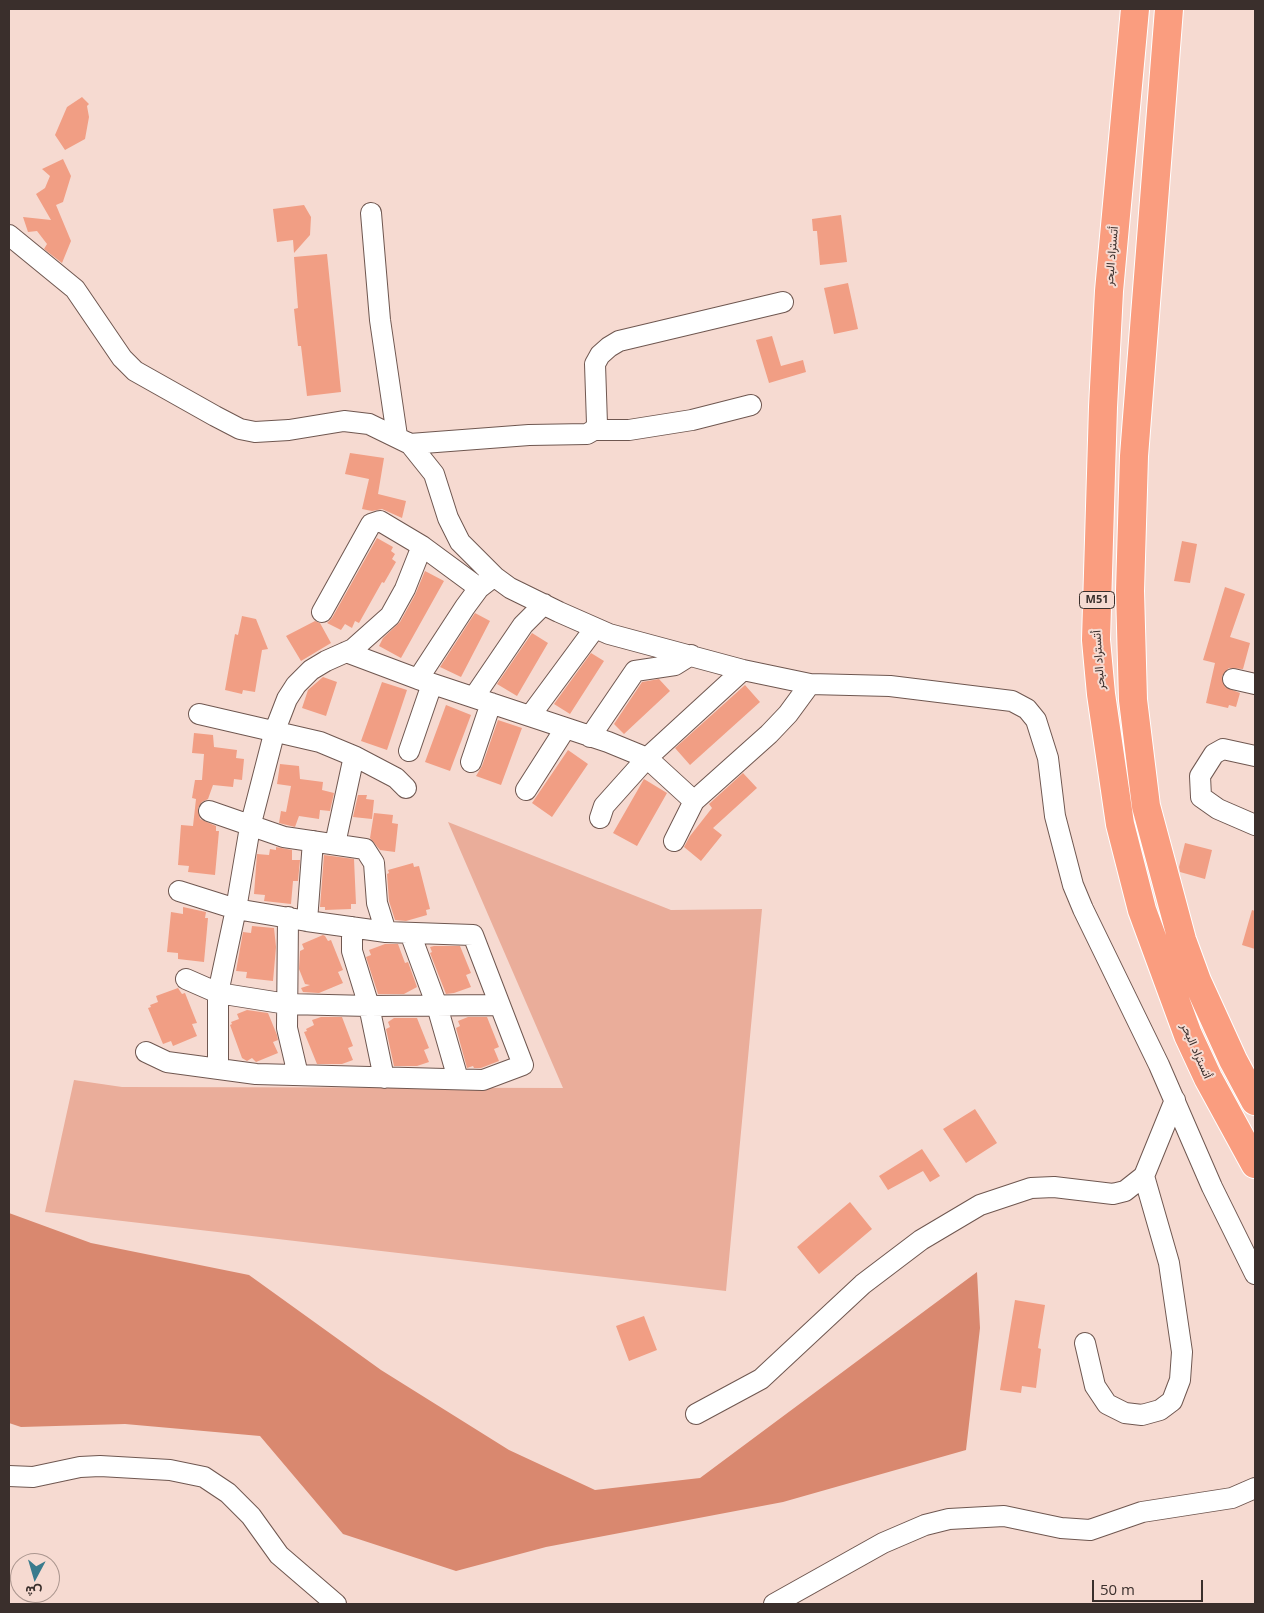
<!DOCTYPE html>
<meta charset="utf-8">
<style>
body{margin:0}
#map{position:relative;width:1264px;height:1613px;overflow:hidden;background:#f6dad1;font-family:"Open Sans",Vazirmatn,sans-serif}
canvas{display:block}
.frame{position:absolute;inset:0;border:10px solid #3a2f2c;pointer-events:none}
.north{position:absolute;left:10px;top:1553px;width:50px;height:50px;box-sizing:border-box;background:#f6dad1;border:1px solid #ab968f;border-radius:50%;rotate:186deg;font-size:14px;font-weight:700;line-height:20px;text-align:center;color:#3a2f2c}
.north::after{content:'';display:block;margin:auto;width:18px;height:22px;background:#3a7b8d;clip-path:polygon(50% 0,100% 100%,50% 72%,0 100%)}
.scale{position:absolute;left:1092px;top:1580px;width:111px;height:22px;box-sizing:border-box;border:2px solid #3a2f2c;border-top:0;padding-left:6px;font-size:15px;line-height:18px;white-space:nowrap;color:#3a2f2c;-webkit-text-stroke:4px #f6dad1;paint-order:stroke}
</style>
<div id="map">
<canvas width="1264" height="1613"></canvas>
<div class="frame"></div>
<div class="north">ش</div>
<div class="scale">50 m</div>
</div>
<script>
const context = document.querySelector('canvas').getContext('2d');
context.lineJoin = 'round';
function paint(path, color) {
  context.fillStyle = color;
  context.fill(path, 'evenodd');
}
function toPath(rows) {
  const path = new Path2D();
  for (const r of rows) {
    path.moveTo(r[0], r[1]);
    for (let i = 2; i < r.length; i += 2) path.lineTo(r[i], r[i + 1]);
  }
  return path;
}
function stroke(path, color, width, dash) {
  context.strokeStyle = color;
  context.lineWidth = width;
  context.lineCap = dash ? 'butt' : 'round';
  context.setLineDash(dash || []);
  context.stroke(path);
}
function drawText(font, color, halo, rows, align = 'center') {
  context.font = font + ' "Open Sans",Vazirmatn,sans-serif';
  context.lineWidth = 4;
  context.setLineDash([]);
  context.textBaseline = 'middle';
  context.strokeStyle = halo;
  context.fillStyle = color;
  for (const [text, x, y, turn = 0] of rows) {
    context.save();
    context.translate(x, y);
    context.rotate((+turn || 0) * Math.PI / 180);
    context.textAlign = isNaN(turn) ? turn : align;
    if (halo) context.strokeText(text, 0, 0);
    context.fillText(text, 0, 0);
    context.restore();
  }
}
const green = toPath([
 [448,822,671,910,762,909,726,1291,45,1212,74,1080,122,1087,563,1088]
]);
const forest = toPath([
 [9,1213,91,1243,249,1275,381,1370,509,1450,595,1490,700,1478,977,1272,980,1328,966,1450,783,1502,546,1547,456,1571,343,1534,260,1436,125,1424,21,1427,9,1423]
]);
const building = toPath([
 [82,97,89,104,87,106,89,117,85,139,65,150,55,135,67,107],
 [63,159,71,176,63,202,56,205,71,241,62,263,44,249,47,244,37,231,28,232,23,217,51,220,36,194,45,188,50,176,42,169],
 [304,205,311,217,310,235,294,253,293,240,277,242,273,209],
 [841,215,847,262,820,265,817,231,813,231,812,219],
 [327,254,341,392,307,396,301,346,298,346,294,309,298,308,294,257],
 [848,283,858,329,834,334,824,288],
 [772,336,781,366,803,360,806,372,769,383,756,340],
 [350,453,384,458,378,494,406,501,402,518,382,509,372,511,362,509,369,479,345,474],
 [377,538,393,547,391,551,395,554,392,559,396,562,384,583,382,582,359,623,355,621,352,628,345,624,341,630,327,623,332,618],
 [1182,541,1197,544,1190,583,1174,581],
 [425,571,444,581,401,658,379,646,383,638,400,622,415,595],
 [1225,587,1245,594,1230,637,1250,643,1243,669,1229,668,1222,676,1225,687,1240,693,1236,707,1229,705,1228,708,1206,703,1215,663,1203,660],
 [475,613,490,621,461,677,440,667],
 [242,616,256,619,268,649,262,650,255,692,243,690,242,694,225,690,235,634,238,635],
 [315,621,320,623,331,643,301,661,286,636],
 [532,633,548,643,517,696,497,684],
 [591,653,604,661,570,714,554,704],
 [323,677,337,682,326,716,302,708,308,690],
 [659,679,670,691,624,734,614,724,642,682],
 [382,682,407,690,387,750,361,741],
 [745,685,760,702,690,765,675,748],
 [446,705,471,715,450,771,425,762],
 [498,720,522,728,501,785,476,776,482,766],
 [194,733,213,735,214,747,237,750,236,758,244,759,242,780,234,779,233,787,213,785,208,799,202,802,198,808,200,819,216,826,216,831,219,831,215,875,188,872,189,866,178,865,181,825,193,826,196,799,192,798,195,780,202,780,204,754,192,753],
 [568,750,588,764,552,817,532,803],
 [280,764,299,766,300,779,323,782,322,790,334,793,330,811,320,810,319,819,299,816,295,827,279,823,281,811,286,812,291,786,277,784],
 [743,773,757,788,713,828,722,835,701,861,684,847,690,836,712,808,709,804],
 [644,779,667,793,637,846,613,833],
 [358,795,367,795,366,799,374,800,372,819,353,817],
 [374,813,393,815,392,823,398,824,395,852,380,850,370,838],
 [1185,843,1212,850,1205,879,1180,872,1179,867],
 [276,847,292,850,292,860,300,860,298,881,293,881,291,904,264,901,265,895,254,894,257,854,269,855,270,849,276,850],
 [324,855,354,859,356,904,351,904,351,909,325,910,325,907,320,907],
 [413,863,414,867,419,866,430,909,426,910,427,915,406,921,395,920,389,901,387,874,389,873,388,870],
 [183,907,206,912,205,918,208,918,204,962,178,959,178,953,167,952,171,912,183,914],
 [1252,910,1255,911,1255,949,1242,945],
 [252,926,274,928,276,947,273,981,246,978,247,972,236,971,243,932,251,933],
 [323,935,325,936,328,941,331,940,343,970,338,972,343,983,319,993,303,992,301,988,310,985,305,984,299,969,300,951,304,949,302,944],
 [385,944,398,944,405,963,408,962,417,987,404,994,378,994,366,957,371,955,369,950],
 [434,946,460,946,471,973,466,975,471,987,454,993,446,994,430,953,432,952,430,947],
 [178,988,182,994,185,993,197,1023,192,1024,197,1036,173,1046,171,1041,163,1044,148,1008,151,1007,150,1005,158,1002,156,996],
 [247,1010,268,1013,277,1035,278,1040,273,1042,278,1053,256,1062,252,1058,247,1061,242,1058,230,1025,232,1024,231,1022,239,1019,237,1014],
 [321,1017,342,1017,353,1046,348,1048,353,1060,342,1064,317,1064,304,1032,307,1031,306,1029,314,1025,312,1020],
 [468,1017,487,1017,499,1047,494,1049,499,1061,481,1068,474,1068,473,1066,467,1068,456,1028,460,1026,458,1021],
 [394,1018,417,1018,429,1048,424,1050,429,1062,417,1066,394,1066,386,1029,390,1027,388,1022],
 [975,1109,997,1143,966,1163,943,1129],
 [922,1149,940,1176,930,1182,923,1171,888,1190,879,1176],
 [850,1202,872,1229,819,1274,797,1247],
 [1015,1300,1045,1305,1038,1348,1041,1349,1036,1388,1022,1386,1021,1393,1000,1390],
 [644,1316,657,1350,629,1361,616,1326]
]);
const minor = toPath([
 [371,213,380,320,397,436],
 [9,235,75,289,122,358,135,371,215,416,240,429,255,432,289,430,344,421,369,424,410,444,434,474,448,518,460,542,495,577,510,588,559,612,609,634,743,670,810,684,890,686,1012,701,1027,709,1036,720,1048,758,1055,816,1073,885,1083,909,1159,1065,1212,1187,1255,1274],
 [594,430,629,430,692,420,751,405],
 [410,444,529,435,587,434,594,430,597,424,595,364,600,355,609,347,619,341,783,302],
 [322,612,371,524,380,521,422,546],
 [346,652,418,679,608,742,647,758,604,806,600,818],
 [418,679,465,607,479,588,488,581],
 [1233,679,1255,684],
 [474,697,523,625,544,604],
 [199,714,320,742,356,757,396,778,406,788],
 [530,716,595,628],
 [590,737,635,671,675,665,691,655],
 [409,751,432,684],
 [1255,756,1223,749,1214,754,1200,776,1201,797,1218,809,1255,825],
 [471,762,491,703],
 [526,790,565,729],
 [694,801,647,758,743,670],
 [209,811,284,837,365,849,374,863,377,903,386,932],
 [674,841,694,801,769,734,788,714,810,684],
 [335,844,354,756],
 [288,917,287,1028,298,1075],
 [307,921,313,841],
 [352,927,352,951,369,1006,384,1078],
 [410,933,437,1006,458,1079],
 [186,979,218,993,287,1004,369,1006,499,1005],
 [146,1052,167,1062,256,1074,483,1080,523,1065,473,935,386,932,307,921,236,909,179,891],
 [218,1069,218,993,236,909,250,827,275,730,287,699,296,685,311,670,326,661,353,649,390,616,405,589,422,546,479,588],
 [1085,1343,1095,1386,1107,1404,1125,1413,1142,1415,1160,1410,1172,1401,1180,1380,1182,1352,1169,1263,1144,1176],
 [696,1414,761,1379,863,1284,921,1240,980,1205,1031,1188,1054,1187,1113,1194,1125,1191,1144,1176,1175,1100],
 [9,1476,33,1477,80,1467,100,1466,170,1470,204,1477,228,1493,251,1516,279,1555,336,1604],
 [774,1604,883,1543,925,1525,949,1519,1004,1516,1061,1528,1090,1530,1142,1512,1232,1498,1255,1488]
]);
const highway = toPath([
 [1135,9,1109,291,1103,407,1096,640,1101,694,1120,824,1142,910,1188,1035,1208,1078,1255,1164],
 [1169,9,1134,456,1130,591,1133,700,1146,806,1182,940,1197,981,1233,1060,1255,1101]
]);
const shields = [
 [1097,600,35]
];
const shieldNames = [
 ["M51",1097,600]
];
const streetNames = [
 ["أتستراد البحر",1112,256,-85],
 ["أتستراد البحر",1099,660,-94],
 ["أتستراد البحر",1196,1051,66]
];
paint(green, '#eaad9a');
paint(forest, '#d9886f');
paint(building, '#f19e84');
stroke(minor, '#6f5750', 22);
stroke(highway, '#fff', 30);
stroke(minor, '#fff', 20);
stroke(highway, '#fa9d7f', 28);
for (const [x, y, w] of shields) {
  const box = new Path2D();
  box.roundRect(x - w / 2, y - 8.5, w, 17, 4);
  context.fillStyle = '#f6dad1';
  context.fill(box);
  stroke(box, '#3a2f2c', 1);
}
drawText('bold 11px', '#3a2f2c', null, shieldNames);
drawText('12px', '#3a2f2c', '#f6dad1', streetNames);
</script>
